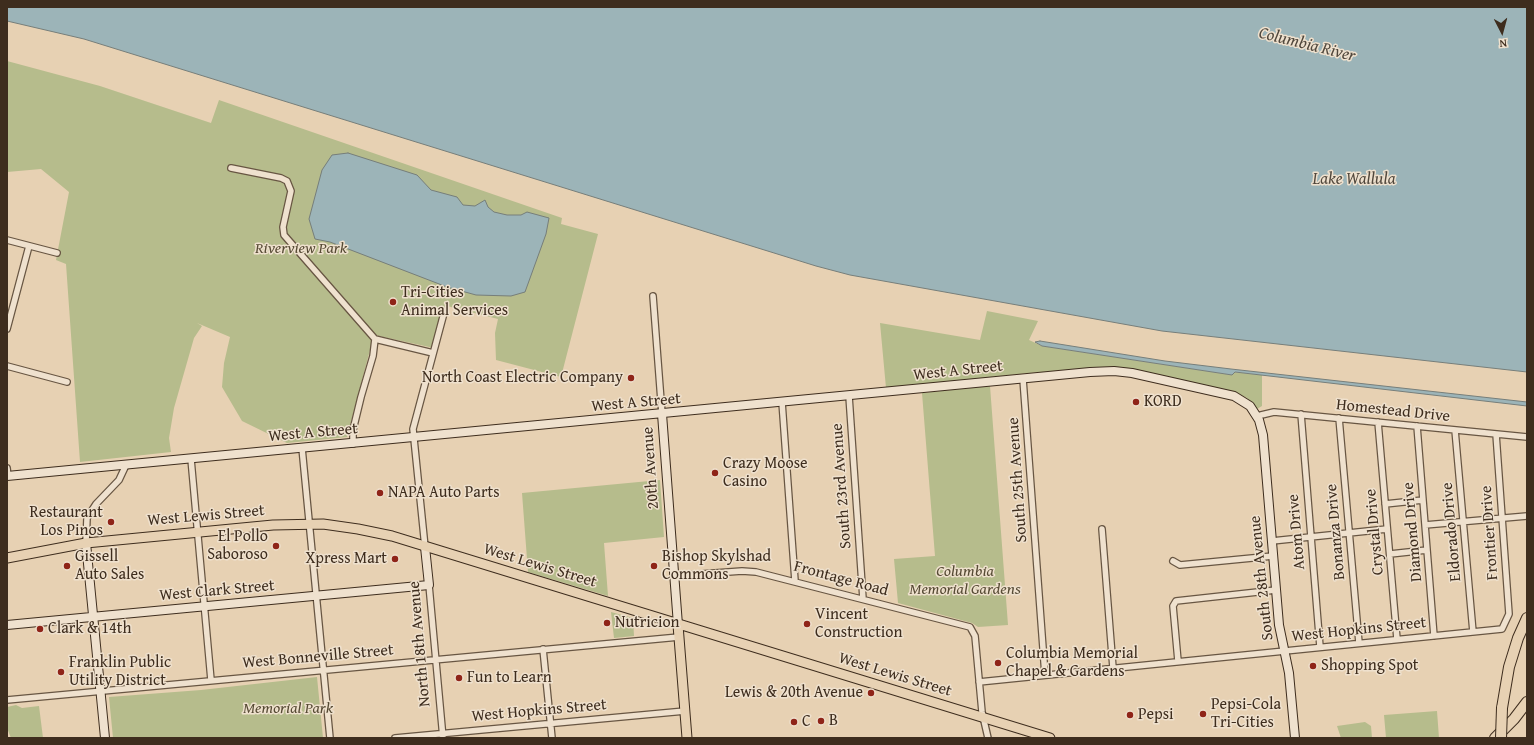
<!DOCTYPE html>
<style>
body{margin:0}
#map{position:relative;width:1534px;height:745px;overflow:hidden;background:#e7d1b3;font-family:"Gentium Book Plus",serif}
canvas{display:block}
.frame{position:absolute;inset:0;border:8px solid #3e2d1e;pointer-events:none}
.north{position:absolute;left:1482px;top:12px;width:40px;height:40px;-webkit-text-stroke:3px #efe1ce;paint-order:stroke;rotate:174deg;font-size:11px;font-weight:700;line-height:16px;text-align:center;color:#3e2d1e}
.north::after{content:'';display:block;margin:auto;width:14px;height:18px;background:#3e2d1e;clip-path:polygon(50% 0,100% 100%,50% 72%,0 100%)}
</style>
<div id="map">
<canvas width="1534" height="745"></canvas>
<div class="frame"></div>
<div class="north">N</div>
</div>
<script>
const context = document.querySelector('canvas').getContext('2d');
context.lineJoin = 'round';
function paint(path, color) {
  context.fillStyle = color;
  context.fill(path, 'evenodd');
}
function toPath(rows) {
  const path = new Path2D();
  for (const r of rows) {
    path.moveTo(r[0], r[1]);
    for (let i = 2; i < r.length; i += 2) path.lineTo(r[i], r[i + 1]);
  }
  return path;
}
function stroke(path, color, width, dash) {
  context.strokeStyle = color;
  context.lineWidth = width;
  context.lineCap = dash ? 'butt' : 'round';
  context.setLineDash(dash || []);
  context.stroke(path);
}
function drawText(font, color, halo, rows, align = 'center') {
  context.font = font + ' "Gentium Book Plus",serif';
  context.lineWidth = 3;
  context.setLineDash([]);
  context.textBaseline = 'middle';
  context.strokeStyle = halo;
  context.fillStyle = color;
  for (const [text, x, y, turn = 0] of rows) {
    context.save();
    context.translate(x, y);
    context.rotate((+turn || 0) * Math.PI / 180);
    context.textAlign = isNaN(turn) ? turn : align;
    if (halo) context.strokeText(text, 0, 0);
    context.fillText(text, 0, 0);
    context.restore();
  }
}
const green = toPath([
 [7,61,100,86,211,123,219,100,562,218,561,224,598,234,561,377,496,360,495,333,498,319,447,306,434,348,374,335,347,437,287,443,242,421,222,387,224,363,230,337,197,323,202,326,194,338,174,408,169,438,171,452,80,462,66,264,56,260,69,192,41,169,7,172],
 [987,311,1038,321,1029,340,1042,346,1232,375,1234,372,1262,375,1262,406,1257,409,1247,398,1233,391,1132,369,1113,367,1030,373,886,388,880,323,980,340],
 [990,386,1008,625,978,627,972,623,898,603,894,559,935,556,922,393],
 [660,480,664,537,604,543,608,596,528,572,522,493],
 [611,612,633,618,634,636,614,638],
 [317,677,323,738,113,738,109,697,201,690],
 [16,705,22,708,39,706,43,738,11,738,7,728,7,707],
 [1437,711,1439,738,1386,738,1384,715],
 [1365,722,1371,726,1372,738,1341,738,1337,726]
]);
const water = toPath([
 [7,7,1527,7,1527,372,1162,331,850,275,816,266,84,39,7,21,7,7],
 [348,153,417,175,431,190,457,197,463,205,475,206,485,200,488,207,494,212,507,215,521,215,527,212,549,218,546,234,525,292,511,296,476,295,447,287,330,242,315,239,309,219,322,170,332,155,348,153],
 [1040,341,1165,361,1231,369,1527,402,1527,406,1235,372,1232,375,1042,346,1035,342,1040,341]
]);
const street = toPath([
 [231,168,281,178,287,181,291,191,283,227,284,235,375,339,373,356,361,397,353,430,353,444],
 [7,240,57,253],
 [653,296,662,414],
 [7,329,29,246],
 [375,339,433,353],
 [7,366,67,382],
 [1023,379,1045,675],
 [849,396,863,599],
 [782,402,795,581],
 [1301,414,1320,647],
 [1257,416,1274,412,1527,437],
 [1339,418,1359,643],
 [1378,422,1397,639],
 [1417,426,1434,636],
 [1455,430,1473,632],
 [302,448,330,738],
 [191,459,211,680],
 [7,468,8,476],
 [1385,504,1423,500],
 [1425,525,1527,516],
 [1102,529,1113,668],
 [1272,541,1387,529],
 [86,543,87,518,96,504,119,480,126,465],
 [425,547,413,429,444,313],
 [1390,554,1427,550],
 [1173,561,1180,565,1273,556],
 [674,576,742,571,756,572,970,627,975,636,982,712,988,738],
 [429,585,443,738],
 [543,649,552,738],
 [1178,661,1173,606,1176,601,1276,590],
 [979,682,1502,629,1509,614,1496,434],
 [7,700,679,637],
 [395,738,685,711]
]);
const secondary = toPath([
 [662,414,678,625],
 [7,476,1090,372,1114,371,1132,373,1234,396,1250,406,1259,420,1263,435,1279,625,1289,673,1295,738],
 [86,543,105,738],
 [7,625,429,585,425,547]
]);
const primary = toPath([
 [7,558,86,543,273,525,323,524,358,529,392,536,1050,738],
 [678,625,687,738]
]);
const highway = toPath([
 [1502,708,1509,667,1518,638,1527,618],
 [1495,738,1514,719,1527,702]
]);
const highwayBridge = toPath([
 [1501,738,1502,708]
]);
const markers = [
 [393,302,4,"#8f2418"],
 [631,378,4,"#8f2418"],
 [1136,402,4,"#8f2418"],
 [715,473,4,"#8f2418"],
 [380,493,4,"#8f2418"],
 [111,522,4,"#8f2418"],
 [276,546,4,"#8f2418"],
 [395,559,4,"#8f2418"],
 [67,566,4,"#8f2418"],
 [654,566,4,"#8f2418"],
 [607,623,4,"#8f2418"],
 [807,624,4,"#8f2418"],
 [40,629,4,"#8f2418"],
 [998,663,4,"#8f2418"],
 [1313,666,4,"#8f2418"],
 [61,672,4,"#8f2418"],
 [459,678,4,"#8f2418"],
 [871,693,4,"#8f2418"],
 [1203,714,4,"#8f2418"],
 [1130,715,4,"#8f2418"],
 [821,721,4,"#8f2418"],
 [794,722,4,"#8f2418"]
];
const parkNames = [
 ["Riverview Park",301,249],
 ["Columbia",965,572],
 ["Memorial Gardens",965,590],
 ["Memorial Park",288,709]
];
const poiNames = [
 ["Tri-Cities",401,293],
 ["Animal Services",401,311],
 ["North Coast Electric Company",623,378,"right"],
 ["KORD",1144,402],
 ["Crazy Moose",723,464],
 ["Casino",723,482],
 ["NAPA Auto Parts",388,493],
 ["Restaurant",103,513,"right"],
 ["Los Pinos",103,531,"right"],
 ["El Pollo",268,537,"right"],
 ["Saboroso",268,555,"right"],
 ["Gissell",75,557],
 ["Auto Sales",75,575],
 ["Bishop Skylshad",662,557],
 ["Commons",662,575],
 ["Xpress Mart",387,559,"right"],
 ["Vincent",815,615],
 ["Construction",815,633],
 ["Nutricion",615,623],
 ["Clark & 14th",48,629],
 ["Columbia Memorial",1006,654],
 ["Chapel & Gardens",1006,672],
 ["Franklin Public",69,663],
 ["Utility District",69,681],
 ["Shopping Spot",1321,666],
 ["Fun to Learn",467,678],
 ["Lewis & 20th Avenue",863,693,"right"],
 ["Pepsi-Cola",1211,705],
 ["Tri-Cities",1211,723],
 ["Pepsi",1138,715],
 ["B",829,721],
 ["C",802,722]
];
const streetNames = [
 ["West A Street",958,371,-6],
 ["West A Street",636,403,-5],
 ["Homestead Drive",1393,411,6],
 ["West A Street",313,433,-5],
 ["20th Avenue",651,468,-94],
 ["South 25th Avenue",1018,480,-94],
 ["South 23rd Avenue",842,486,-94],
 ["West Lewis Street",206,516,-5],
 ["Atom Drive",1297,532,-95],
 ["Bonanza Drive",1336,532,-95],
 ["Crystal Drive",1375,532,-95],
 ["Diamond Drive",1413,532,-95],
 ["Eldorado Drive",1452,532,-95],
 ["Frontier Drive",1490,533,-94],
 ["West Lewis Street",540,566,17],
 ["South 28th Avenue",1262,578,-96],
 ["Frontage Road",841,579,15],
 ["West Clark Street",217,591,-5],
 ["West Hopkins Street",1359,630,-6],
 ["North 18th Avenue",420,644,-95],
 ["West Bonneville Street",318,657,-5],
 ["West Lewis Street",895,675,17],
 ["West Hopkins Street",539,711,-5]
];
const waterNames = [
 ["Columbia River",1307,45,14],
 ["Lake Wallula",1354,180]
];
paint(green, '#b6bc8c');
paint(water, '#9cb4b8');
stroke(water, '#767e7a', 1);
stroke(street, '#685643', 8);
stroke(secondary, '#3e2d1e', 10);
stroke(primary, '#3e2d1e', 11);
stroke(highway, '#3e2d1e', 12);
stroke(street, '#efe1ce', 5.5);
stroke(secondary, '#efe1ce', 8);
stroke(primary, '#e7d1b3', 9);
stroke(highway, '#e7d1b3', 10);
stroke(highwayBridge, '#3e2d1e', 12, []);
stroke(highwayBridge, '#e7d1b3', 10);
for (const [x, y, r, color] of markers) {
  const dot = new Path2D();
  dot.arc(x, y, r, 0, 2 * Math.PI);
  context.fillStyle = color;
  context.fill(dot);
  stroke(dot, '#efe1ce', 1.5);
}
drawText('italic 16px', '#564a34', '#efe1ce', parkNames);
drawText('16px', '#3e2d1e', '#efe1ce', poiNames, 'left');
drawText('16px', '#3e2d1e', '#efe1ce', streetNames);
drawText('italic 17px', '#51483d', '#efe1ce', waterNames);
</script>
